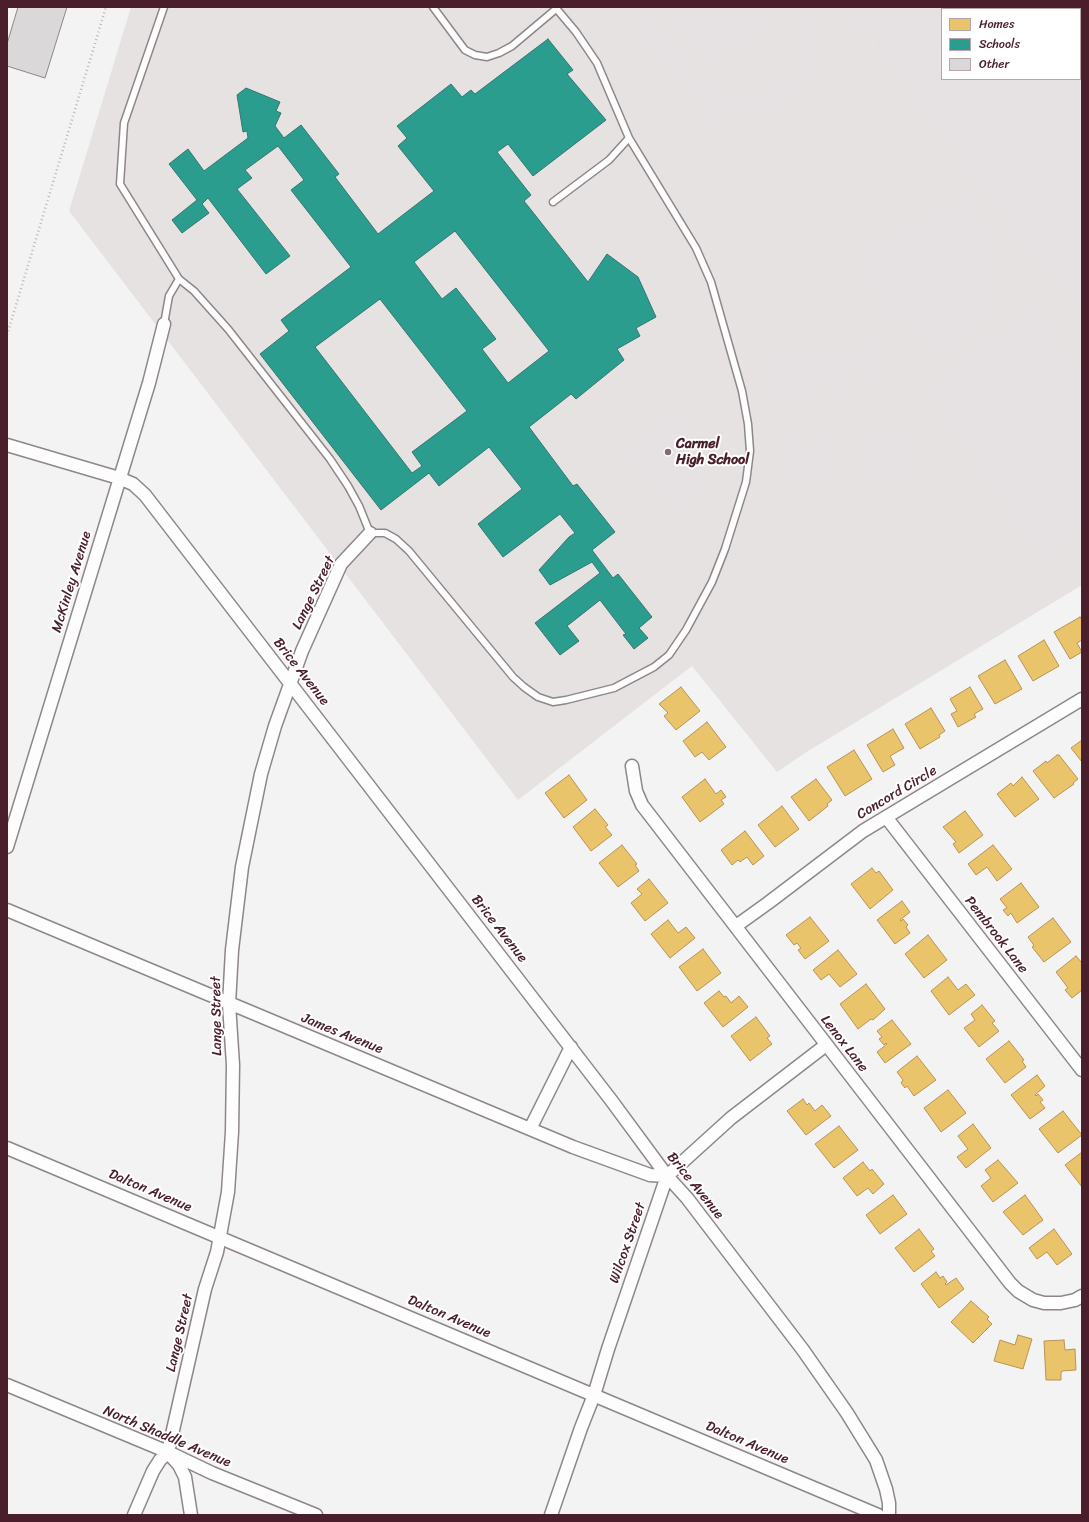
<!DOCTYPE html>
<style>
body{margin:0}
#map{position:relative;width:1089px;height:1522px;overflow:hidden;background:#f3f3f3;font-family:Sriracha,sans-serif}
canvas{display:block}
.frame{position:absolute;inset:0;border:8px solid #4a1f2b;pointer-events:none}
.legend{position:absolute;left:941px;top:8px;width:140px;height:72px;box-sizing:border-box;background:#fff;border:1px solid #b7a5aa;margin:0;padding:5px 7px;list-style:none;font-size:12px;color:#4a1f2b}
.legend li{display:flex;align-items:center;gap:8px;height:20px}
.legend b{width:20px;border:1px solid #b7a5aa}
</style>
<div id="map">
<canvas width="1089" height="1522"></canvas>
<div class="frame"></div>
<ul class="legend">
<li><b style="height:11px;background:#e9c46a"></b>Homes</li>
<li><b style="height:11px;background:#2a9d8f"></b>Schools</li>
<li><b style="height:11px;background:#dad8d9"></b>Other</li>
</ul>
</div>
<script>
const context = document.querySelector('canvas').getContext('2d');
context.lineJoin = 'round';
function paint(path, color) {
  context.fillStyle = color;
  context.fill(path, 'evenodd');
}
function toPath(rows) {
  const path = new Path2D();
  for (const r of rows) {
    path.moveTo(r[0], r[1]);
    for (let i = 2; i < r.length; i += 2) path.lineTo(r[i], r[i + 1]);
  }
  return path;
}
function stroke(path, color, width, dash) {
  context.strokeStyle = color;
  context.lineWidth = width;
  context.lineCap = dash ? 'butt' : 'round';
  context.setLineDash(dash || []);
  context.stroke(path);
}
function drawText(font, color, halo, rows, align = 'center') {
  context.font = font + ' Sriracha,sans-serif';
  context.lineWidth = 4;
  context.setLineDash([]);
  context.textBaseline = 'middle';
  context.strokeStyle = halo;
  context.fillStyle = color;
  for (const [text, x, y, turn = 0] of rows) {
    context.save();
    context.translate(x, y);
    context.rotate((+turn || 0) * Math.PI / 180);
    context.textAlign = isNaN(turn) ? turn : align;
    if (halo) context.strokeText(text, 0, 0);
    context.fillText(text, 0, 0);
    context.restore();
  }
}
const built = toPath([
 [131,7,843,7,864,34,875,24,881,33,873,40,875,50,1082,320,1082,585,805,753,777,772,692,666,518,800,69,211]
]);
const green = toPath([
 [620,7,642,7,700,79,716,90,735,96,745,96,764,92,781,83,795,69,803,51,805,41,805,22,800,7,818,7,823,31,822,44,815,68,801,89,792,97,781,104,757,112,745,113,725,111,731,119,717,130],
 [659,7,785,7,708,69],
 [843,7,1082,7,1082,320,875,50,873,40,881,33,875,25,864,35],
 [942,9,1080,9,1080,79,942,79],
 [967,195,988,233,995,253,998,271,996,286,983,319,973,333,943,363,885,309,856,274,857,257,895,230],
 [1031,305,1082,374,1082,532,1043,559,922,387],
 [880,341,884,389,862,391,857,343],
 [850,343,854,392,832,394,827,345],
 [820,346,824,395,802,397,797,348],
 [790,348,795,397,772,399,768,350],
 [680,417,697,425,691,447,702,485,685,516,624,451,663,419],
 [912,429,916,477,894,479,889,431],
 [882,431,887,480,864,482,860,433],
 [833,435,837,484,815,486,810,438],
 [804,438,808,487,786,489,781,440]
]);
const homes = toPath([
 [1080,617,1082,620,1082,640,1077,643,1082,652,1070,659,1054,632,1080,617],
 [1044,640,1059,666,1033,681,1018,656,1044,640],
 [1005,660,1022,689,995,704,978,676,1005,660],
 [681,687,700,711,676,730,664,716,668,713,659,704,681,687],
 [970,687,983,709,974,714,976,717,958,727,951,714,957,711,950,699,970,687],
 [931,708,945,731,939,735,940,737,920,749,905,724,931,708],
 [707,722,726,747,709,760,702,752,695,757,683,741,707,722],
 [893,729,904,748,890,756,895,765,883,772,867,745,893,729],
 [1082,740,1082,762,1071,748,1082,740],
 [854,750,872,779,845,796,827,767,854,750],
 [1057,755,1059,755,1078,779,1073,783,1074,784,1054,798,1033,771,1046,761,1047,763,1057,755],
 [569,775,587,800,564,818,545,793,569,775],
 [1022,777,1039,799,1015,817,997,794,1011,783,1013,786,1022,777],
 [705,779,716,794,721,790,726,797,721,800,724,804,700,822,682,797,705,779],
 [816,779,832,800,827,804,828,806,809,821,791,797,816,779],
 [782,806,799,829,775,847,758,825,782,806],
 [595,809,608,825,605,827,612,835,591,851,573,827,595,809],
 [965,811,983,835,959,853,953,844,956,842,943,827,965,811],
 [745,831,764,856,753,865,747,857,740,862,738,860,732,865,721,850,745,831],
 [622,845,637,864,635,865,639,871,618,887,599,863,622,845],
 [993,845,1012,869,997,881,987,867,976,875,968,864,993,845],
 [872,868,876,873,879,871,893,890,870,909,851,884,872,868],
 [649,879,668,903,645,921,631,903,642,894,637,889,649,879],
 [1021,883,1039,907,1017,923,1011,913,1008,916,1003,910,1007,908,1000,899,1021,883],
 [902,901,910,912,900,920,901,921,903,919,908,925,906,927,910,933,895,944,877,920,902,901],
 [810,917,829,941,805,959,798,950,801,948,797,943,794,945,786,935,810,917],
 [1053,918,1071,942,1044,962,1032,947,1034,946,1033,944,1028,937,1053,918],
 [668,920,678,933,686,927,695,938,670,958,651,934,668,920],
 [928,935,947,960,924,978,905,954,928,935],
 [703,949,721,973,697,991,679,967,703,949],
 [838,950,857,974,840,987,829,974,821,980,813,970,838,950],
 [1076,956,1082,963,1082,990,1072,998,1065,990,1068,988,1056,972,1076,956],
 [948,977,958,990,966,984,975,995,949,1015,931,991,948,977],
 [866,984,885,1009,873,1020,871,1019,858,1029,840,1004,866,984],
 [719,991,724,997,726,996,731,1003,739,996,748,1007,723,1027,704,1003,719,991],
 [982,1005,995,1021,992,1023,999,1031,979,1047,964,1028,975,1020,971,1014,982,1005],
 [756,1017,770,1036,767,1038,772,1044,750,1061,731,1036,756,1017],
 [892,1020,911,1044,885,1063,877,1052,887,1044,886,1043,884,1045,879,1039,882,1037,877,1031,892,1020],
 [1009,1041,1021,1056,1024,1060,1022,1061,1026,1067,1005,1083,986,1059,1009,1041],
 [917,1056,936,1080,914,1096,907,1086,905,1088,901,1083,903,1080,897,1072,917,1056],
 [1037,1075,1045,1086,1035,1095,1036,1096,1038,1094,1043,1100,1040,1102,1045,1108,1030,1119,1011,1095,1037,1075],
 [948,1090,966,1113,941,1132,924,1108,948,1090],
 [803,1099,807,1105,809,1103,815,1111,822,1105,831,1116,806,1135,787,1111,803,1099],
 [1063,1111,1082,1135,1058,1153,1039,1129,1063,1111],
 [973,1124,991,1148,966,1168,957,1157,968,1149,958,1136,973,1124],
 [839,1126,858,1150,834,1168,815,1144,839,1126],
 [1082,1152,1082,1187,1065,1165,1082,1152],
 [998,1160,1018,1183,993,1202,981,1186,991,1178,985,1170,998,1160],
 [863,1162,870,1171,872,1169,884,1184,873,1194,868,1188,857,1196,843,1178,863,1162],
 [893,1195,907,1214,880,1234,866,1215,893,1195],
 [1025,1195,1043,1220,1023,1235,1003,1212,1025,1195],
 [919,1229,934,1249,931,1251,935,1256,914,1272,895,1248,919,1229],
 [1054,1229,1072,1254,1057,1265,1047,1252,1037,1259,1029,1248,1054,1229],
 [936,1272,940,1278,943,1276,947,1282,945,1284,946,1285,956,1278,964,1289,939,1308,921,1284,936,1272],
 [971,1301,989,1317,987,1319,992,1324,973,1343,951,1322,971,1301],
 [1018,1335,1032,1339,1023,1369,994,1361,1000,1340,1015,1345,1018,1335],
 [1064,1340,1065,1350,1075,1349,1076,1370,1062,1371,1061,1373,1061,1380,1046,1380,1044,1341,1064,1340]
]);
const schools = toPath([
 [548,39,573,70,567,74,606,120,533,176,508,144,497,152,531,195,524,201,588,282,607,254,638,277,656,317,636,328,640,336,617,349,624,360,576,399,571,394,529,427,573,486,577,484,615,532,592,550,613,578,618,574,652,617,639,628,648,638,634,649,623,635,626,634,600,600,567,626,579,641,560,655,535,623,600,573,592,562,550,585,539,570,569,537,575,533,560,514,503,557,478,524,522,489,489,447,439,486,429,473,381,510,260,354,289,331,281,320,351,267,291,190,304,180,278,146,245,170,252,178,237,189,290,256,266,274,208,198,202,204,209,213,182,233,172,220,197,200,169,164,188,149,204,171,248,138,247,131,243,132,237,95,246,88,280,102,276,111,281,113,275,126,284,138,301,125,339,174,335,177,378,234,434,191,398,146,407,138,397,126,451,84,462,97,471,90,475,94,548,39],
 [455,231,549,351,508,383,482,349,496,339,456,288,442,299,414,262,455,231],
 [380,299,467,411,412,452,422,466,412,473,315,347,380,299]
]);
const building = toPath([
 [18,7,67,7,45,78,7,66,7,44,18,7]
]);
const path = toPath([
 [7,335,106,7]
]);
const service = toPath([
 [164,7,124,123,120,184,179,279,169,296,164,324],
 [433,7,465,50,475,55,487,57,499,53,512,46,556,9],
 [553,202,609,160,629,138],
 [179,279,194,291,228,329,330,459,348,486,359,506,370,533,385,533,396,539,409,551,513,677,524,687,538,697,553,702,566,700,614,688,654,667,669,655,686,630,712,582,725,549,746,482,750,451,748,424,742,391,711,282,696,248,629,138,597,63,576,32,555,7]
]);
const minor = toPath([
 [7,445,119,478,133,484,145,495,611,1100,667,1176,687,1198,803,1350,847,1413,876,1460,886,1489,889,1503,889,1515],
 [632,766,636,791,642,805,1010,1283,1018,1291,1033,1300,1044,1303,1061,1303,1075,1300,1082,1296],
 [886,817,1082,1070],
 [7,847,149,383,164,324],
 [7,910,573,1147,650,1175,667,1176],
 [736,926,768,903,863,831,1082,699],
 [530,1129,571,1047],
 [7,1148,878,1515],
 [7,1385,168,1452,212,1473,316,1515],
 [168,1452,205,1289,217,1252,228,1192,232,1132,233,1065,229,1004,232,950,242,867,261,774,275,726,302,651,341,564,370,533],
 [170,1455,179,1465,185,1477,191,1515],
 [134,1515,153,1471,160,1460,168,1452],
 [551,1515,581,1428,594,1395,608,1349,667,1176,731,1118,826,1045]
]);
const markers = [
 [668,452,4,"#856971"]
];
const poiNames = [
 ["Carmel",676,444],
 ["High School",676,460]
];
const streetNames = [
 ["McKinley Avenue",72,582,-73],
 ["Lange Street",314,593,-64],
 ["Brice Avenue",301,672,52],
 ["Concord Circle",897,793,-31],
 ["Brice Avenue",499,929,52],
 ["Pembrook Lane",996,935,52],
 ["Lange Street",217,1016,-91],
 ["James Avenue",342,1034,22],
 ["Lenox Lane",844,1044,52],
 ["Brice Avenue",695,1186,51],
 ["Dalton Avenue",150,1191,23],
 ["Wilcox Street",628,1243,-71],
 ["Dalton Avenue",449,1317,23],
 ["Lange Street",180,1333,-77],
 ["North Shaddle Avenue",167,1437,23],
 ["Dalton Avenue",747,1443,23]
];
paint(built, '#e6e2e2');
paint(green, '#e6e1e2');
paint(homes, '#e9c46a');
stroke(homes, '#b99257', 1);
paint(schools, '#2a9d8f');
stroke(schools, '#347771', 1);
paint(building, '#dad8d9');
stroke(building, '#8e8688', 1);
stroke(service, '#8e8688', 9);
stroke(minor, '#8e8688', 15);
stroke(path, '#bbb6b8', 2.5, [1, 3]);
stroke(service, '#fdfdfd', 6);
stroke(minor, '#fdfdfd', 12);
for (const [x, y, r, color] of markers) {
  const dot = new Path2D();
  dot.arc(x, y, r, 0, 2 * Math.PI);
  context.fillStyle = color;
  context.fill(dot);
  stroke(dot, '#fff', 1.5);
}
drawText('bold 14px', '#4a1f2b', '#fff', poiNames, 'left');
drawText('14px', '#4a1f2b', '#fff', streetNames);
</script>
